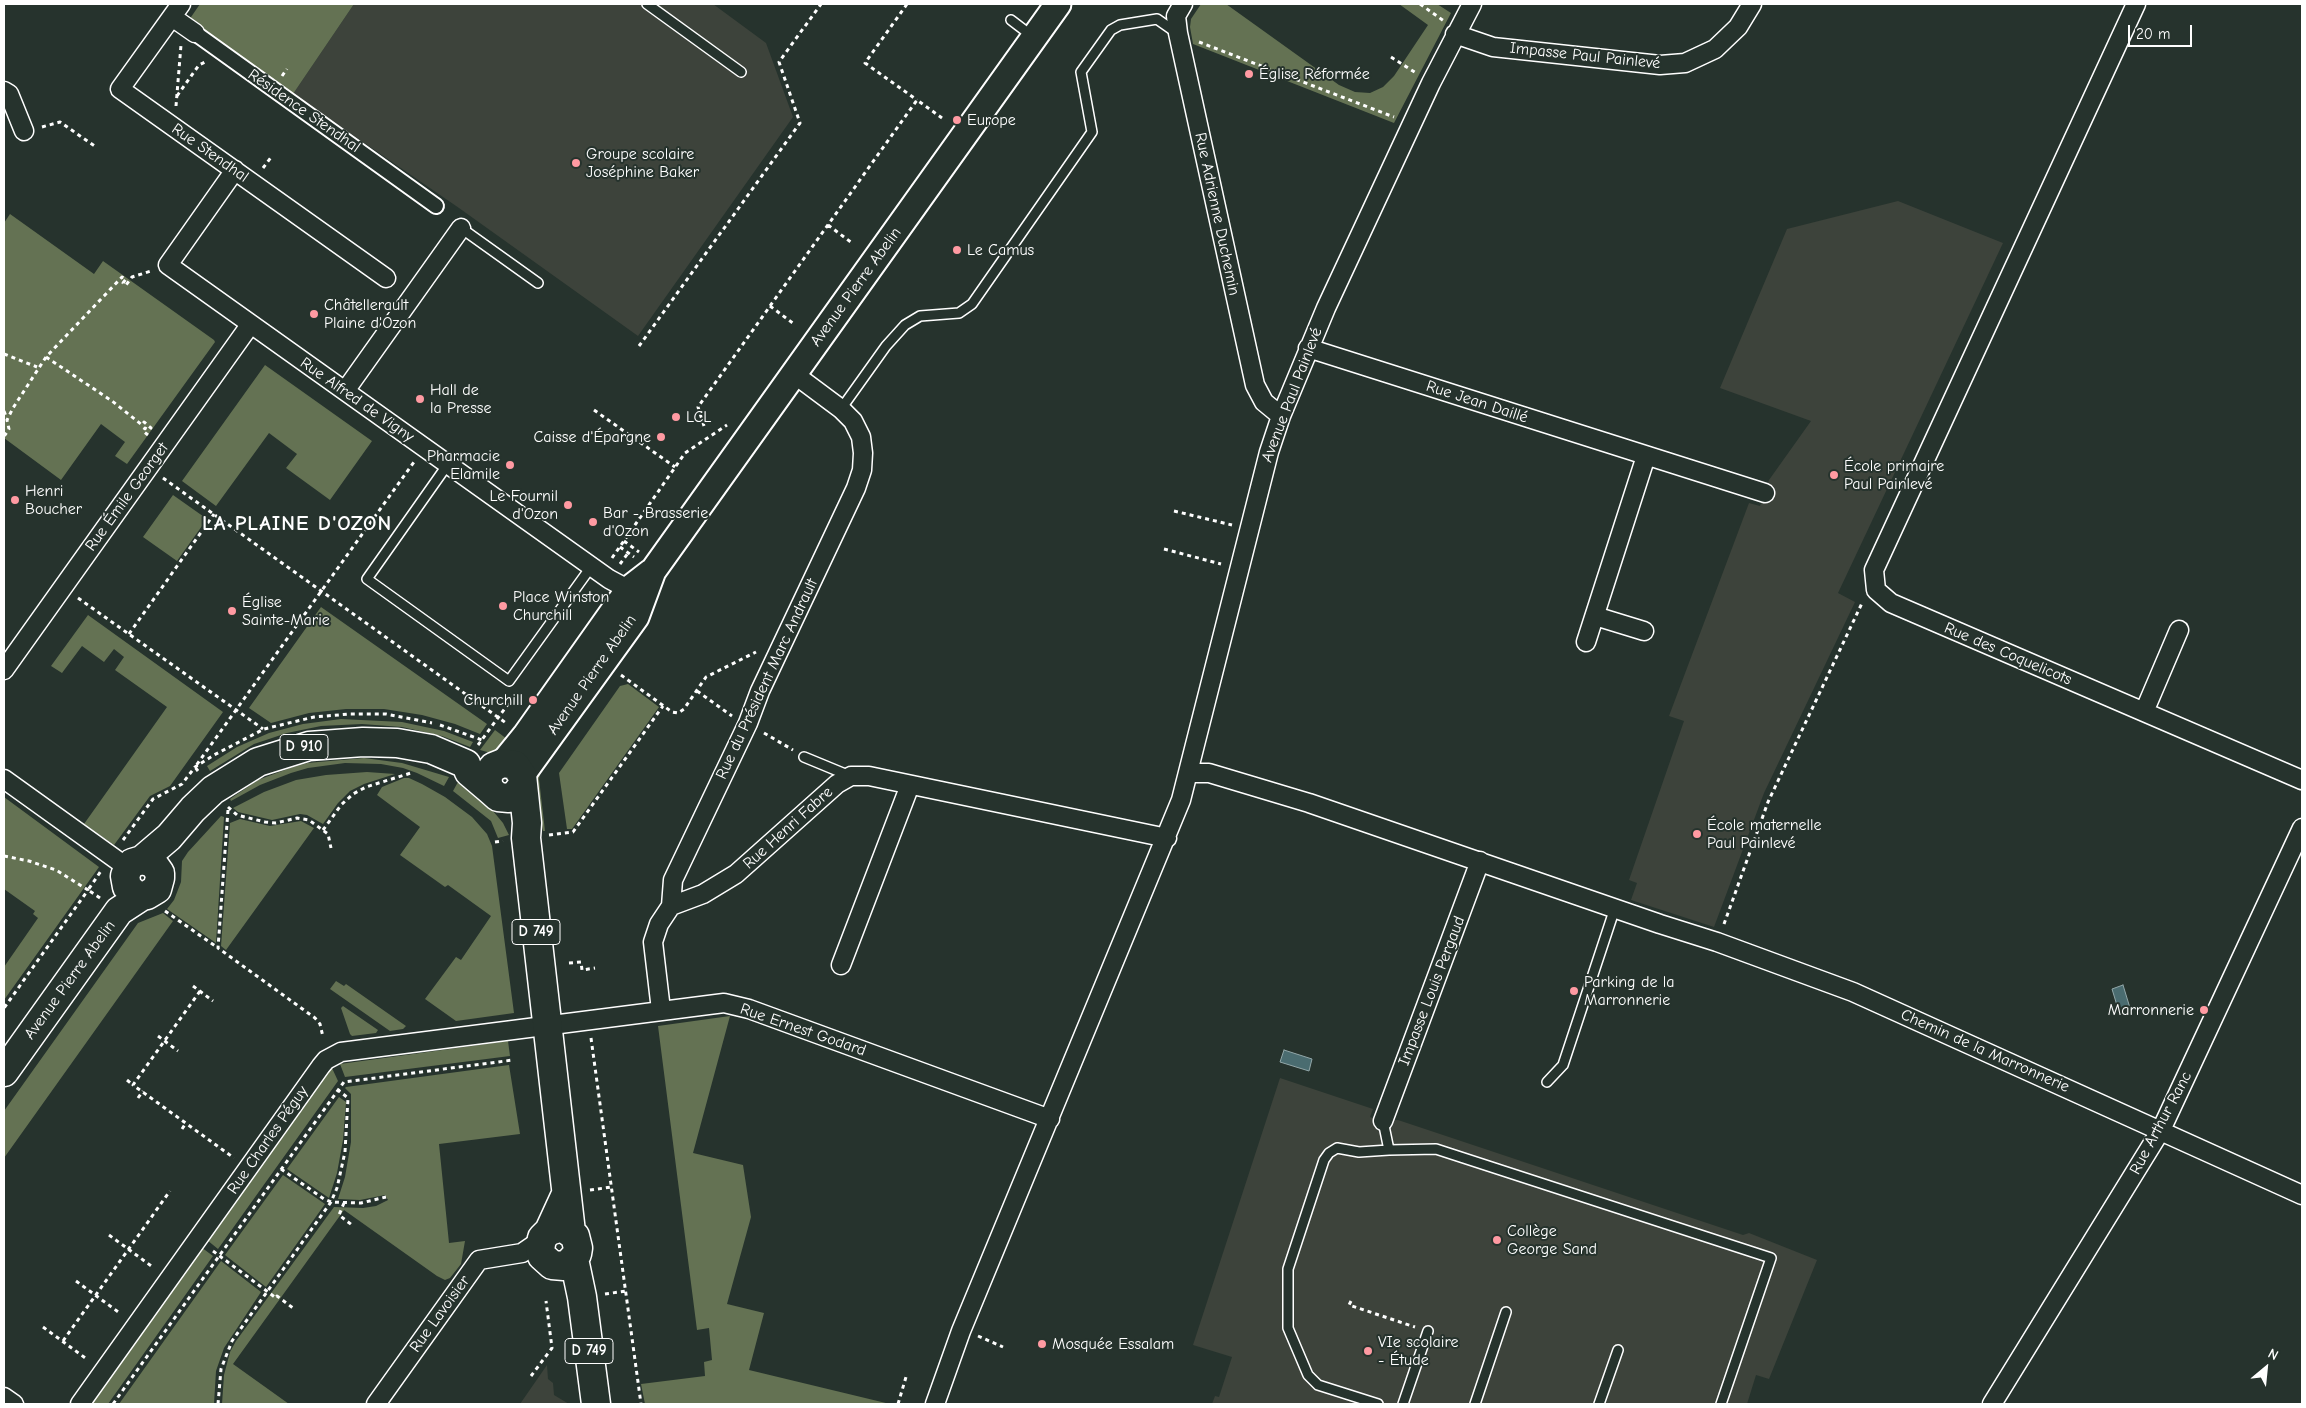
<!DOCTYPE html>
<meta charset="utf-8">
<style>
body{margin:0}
#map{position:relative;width:2306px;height:1408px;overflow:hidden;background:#26332d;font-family:"Comic Neue",sans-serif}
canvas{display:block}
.frame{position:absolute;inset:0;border:5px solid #fff;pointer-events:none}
.north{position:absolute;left:2241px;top:1343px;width:50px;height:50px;-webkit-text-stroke:4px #26332d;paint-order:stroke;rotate:28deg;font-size:14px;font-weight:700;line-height:20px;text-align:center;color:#fff}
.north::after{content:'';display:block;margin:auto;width:18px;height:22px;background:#fff;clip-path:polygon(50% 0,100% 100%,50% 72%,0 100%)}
.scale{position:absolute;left:2128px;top:25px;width:64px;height:22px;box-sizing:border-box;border:2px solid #fff;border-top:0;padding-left:6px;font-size:15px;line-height:18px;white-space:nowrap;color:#fff;-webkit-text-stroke:4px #26332d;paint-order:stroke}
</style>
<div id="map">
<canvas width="2306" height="1408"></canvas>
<div class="frame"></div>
<div class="north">N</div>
<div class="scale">20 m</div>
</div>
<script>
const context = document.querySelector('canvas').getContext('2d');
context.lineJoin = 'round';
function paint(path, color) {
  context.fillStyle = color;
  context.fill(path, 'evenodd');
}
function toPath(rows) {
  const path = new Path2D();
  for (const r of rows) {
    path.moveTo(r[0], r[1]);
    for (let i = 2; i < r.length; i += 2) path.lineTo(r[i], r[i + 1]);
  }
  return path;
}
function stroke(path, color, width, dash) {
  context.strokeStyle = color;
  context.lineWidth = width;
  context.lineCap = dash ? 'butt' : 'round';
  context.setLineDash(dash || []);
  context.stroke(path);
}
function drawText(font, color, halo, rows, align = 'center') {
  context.font = font + ' "Comic Neue",sans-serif';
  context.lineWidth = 4;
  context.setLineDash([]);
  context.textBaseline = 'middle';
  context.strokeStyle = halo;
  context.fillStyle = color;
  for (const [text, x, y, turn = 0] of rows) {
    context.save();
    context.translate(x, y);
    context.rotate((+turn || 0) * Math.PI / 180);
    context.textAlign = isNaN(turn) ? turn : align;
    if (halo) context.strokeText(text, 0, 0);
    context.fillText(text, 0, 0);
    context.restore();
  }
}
const built = toPath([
 [354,4,713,4,766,43,793,117,638,336,459,208,293,94],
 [1898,201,2003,243,1838,593,1855,602,1764,793,1714,927,1631,900,1637,883,1629,880,1684,721,1669,716,1749,503,1760,506,1769,480,1811,421,1720,388,1787,229],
 [1280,1078,1373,1109,1370,1117,1383,1121,1398,1120,1743,1235,1749,1233,1817,1260,1769,1379,1756,1375,1747,1404,1212,1404,1215,1396,1219,1397,1232,1357,1193,1345],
 [547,1365,548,1379,553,1383,554,1395,569,1404,520,1404]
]);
const green = toPath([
 [200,4,354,4,293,94,189,20],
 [1201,4,1226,4,1339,85,1355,92,1370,93,1383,87,1394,76,1428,25,1399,4,1437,4,1451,13,1394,123,1193,44,1190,27,1191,19],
 [10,214,94,274,103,261,214,340,215,342,127,464,115,456,125,442,101,424,61,480,4,438,4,223],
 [265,365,372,441,330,500,286,468,297,454,269,433,216,506,182,481],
 [173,495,207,519,177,561,143,537],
 [321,607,487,724,480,734,455,724,422,715,384,709,346,709,309,713,271,723,249,708],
 [88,615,223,712,170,786,150,796,114,845,84,824,167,707,115,670,124,657,114,649,104,662,82,646,62,673,51,666],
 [628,684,659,707,572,829,567,829,559,773,620,686],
 [341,719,402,722,444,731,473,742,470,747,442,736,402,727,362,724,321,726,287,733,254,744,210,771,207,766,237,747,269,733,303,724],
 [495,730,511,742,496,752,491,753,480,750],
 [364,758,402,763,449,777,444,786,417,773,403,768,381,764,345,763,308,768,291,773,260,785,231,801,230,799,258,780,290,768,307,763],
 [542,766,539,779,545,831,543,831,533,779],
 [367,772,395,774,364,784,350,791,338,803,323,824,307,815,300,814,272,820,238,812,233,808,264,792,296,780,326,775],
 [404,778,409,778,422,784,445,797,472,817,487,834,492,846,514,1013,456,1021,425,999,456,957,461,960,491,916,448,885,445,887,400,855,420,827,377,795,382,787],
 [458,782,488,805,503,823,509,835,498,838,491,821,453,791],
 [4,797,99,867,4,1000,4,967,38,918,33,914,35,911,4,889],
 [221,816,224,817,216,943,167,909,174,900,181,882,182,861,188,852],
 [240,819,270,826,301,821,314,828,226,950,221,946,230,823],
 [163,913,173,921,4,1158,4,1111,138,923],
 [336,981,344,986,346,984,406,1026,403,1029,390,1031,330,989],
 [343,1006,378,1030,376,1033,352,1036,350,1034,341,1008],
 [730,1016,693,1153,743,1165,751,1217,727,1304,764,1313,749,1370,890,1404,645,1404,641,1384,705,1376,704,1362,712,1360,709,1328,697,1330,658,1026],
 [508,1041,510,1056,345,1077,340,1064],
 [509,1065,520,1134,439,1144,449,1243,465,1241,461,1264,450,1278,445,1280,437,1276,344,1210,233,1364,289,1404,222,1404,224,1375,230,1352,236,1341,334,1207,363,1208,376,1206,388,1200,385,1195,360,1200,338,1199,345,1177,351,1142,351,1094,345,1088,346,1087],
 [332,1068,338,1081,218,1249,207,1240,327,1072],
 [339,1097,346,1102,343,1140,337,1173,329,1198,287,1169],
 [283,1175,325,1204,266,1287,225,1255],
 [201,1247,213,1256,108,1404,90,1404],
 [221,1261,261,1292,224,1348,216,1371,214,1404,119,1404]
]);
const water = toPath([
 [2123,985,2130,1008,2119,1012,2112,989,2123,985],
 [1284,1050,1312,1059,1309,1071,1280,1062,1284,1050]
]);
const path = toPath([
 [907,4,865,63,917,100],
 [1420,4,1444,21],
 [1199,42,1394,117],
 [1391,57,1416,73],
 [282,76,287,69],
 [177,96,199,65,207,61],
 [176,106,181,45],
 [42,127,60,122,96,147],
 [263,168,272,156],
 [828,225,852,243],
 [770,306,794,324],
 [639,346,800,123,779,62,821,4],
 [4,354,37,367],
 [46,357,112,401,142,425,144,422,151,428,149,430,145,428,143,431,148,435],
 [594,410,675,467],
 [4,411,7,419],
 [704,426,698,407,917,100,942,118],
 [4,434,5,435,9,429,7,420,13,408,46,357,122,277,126,279,123,283,126,285,132,277,151,271],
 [163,478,506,723],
 [1174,511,1232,525],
 [624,541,639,552],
 [620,547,634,557],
 [1164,549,1221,564],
 [612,558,685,453,727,425],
 [620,564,628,553],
 [78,598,263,729],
 [129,634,214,514],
 [621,675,672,712,678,713,684,709,706,677,756,652],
 [697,691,732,716],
 [440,725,482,740],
 [764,733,793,750],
 [478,745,514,696],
 [198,771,195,767,414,462],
 [228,807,237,815,265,822,276,823,297,818,309,820,328,834,331,848],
 [228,810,218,948,315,1018,320,1024,323,1037],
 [323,830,341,805,353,794,366,787,411,773],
 [549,835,573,832,663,706],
 [123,840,153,799,182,784,195,767,214,755,264,729,314,717,350,714,386,714,432,723],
 [495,842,503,841],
 [4,856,29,861,56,870,88,890,4,1008],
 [100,898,88,890,101,871],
 [165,911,218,948],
 [1724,924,1768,802,1863,601],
 [569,963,581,962,582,970,595,968],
 [193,986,213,1001],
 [200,991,133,1085,234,1158],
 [158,1036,178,1051],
 [591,1038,641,1404],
 [127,1080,133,1085],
 [138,1098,143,1091],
 [182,1129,186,1123],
 [281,1169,324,1199,331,1202,361,1203,386,1197],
 [590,1190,612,1187],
 [344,1203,339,1215,352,1225],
 [109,1235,154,1268],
 [213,1251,276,1298,277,1296,293,1308],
 [76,1281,121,1314],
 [605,1294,626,1291],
 [1351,1301,1349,1305,1415,1327],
 [43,1327,88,1360],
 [978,1336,1003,1347],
 [63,1341,170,1191],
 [531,1376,552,1348,546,1301],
 [113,1404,344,1082,513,1060],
 [218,1404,221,1369,232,1341,331,1202,337,1188,345,1152,348,1098,338,1090],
 [898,1404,906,1377]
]);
const service = toPath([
 [647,4,741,72],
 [1011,20,1032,36],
 [461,228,538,283],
 [841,409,886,346,905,325,920,316,959,313,972,304,1092,132,1081,72,1111,30,1120,25,1157,19,1177,33],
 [448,464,367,579,509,681,591,567],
 [804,757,850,776],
 [1547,1082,1563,1065,1615,908],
 [1383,1121,1389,1150,1436,1149,1771,1258,1721,1404],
 [1378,1404,1318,1385,1308,1375,1288,1328,1288,1269,1324,1160,1329,1153,1337,1148,1359,1152,1389,1150],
 [1403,1404,1428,1331],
 [1475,1404,1506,1312],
 [1599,1404,1618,1350]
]);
const pedestrian = toPath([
 [195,33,436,206]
]);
const minor = toPath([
 [181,4,120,89,386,278],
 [1183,4,1176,16,1178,33,1255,385,1264,402,1281,416],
 [2136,4,1874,570,1876,590,1891,603,2302,780],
 [172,17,195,33],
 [1455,34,1493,47,1660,65,1685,63,1715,49,1738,27,1752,4],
 [4,91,9,94,24,131],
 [235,170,168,265,609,579,637,594],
 [1308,348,1765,493],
 [345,391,461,228],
 [1595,616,1644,631],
 [1586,642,1646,456],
 [4,670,250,325],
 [2144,712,2179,630],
 [1189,773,1209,773,1309,803,1660,924,1717,942,1853,992,2302,1195],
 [4,779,128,868],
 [671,906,703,894,736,874,837,784,851,776,869,776,1167,838],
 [841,965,910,785],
 [661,1010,653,942,659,924,671,906,673,880,748,723,760,691,856,488,862,470,863,453,861,437,853,421,841,409,794,374],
 [1383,1121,1480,861],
 [4,1397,14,1404],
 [80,1404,321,1066,326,1060,341,1052,724,1003,749,1009,1050,1119],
 [376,1404,479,1260,522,1253,541,1240],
 [935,1404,961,1331,1181,800,1269,452,1281,416,1326,308,1431,83,1472,4],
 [1992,1404,2161,1130,2302,828]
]);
const secondary = toPath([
 [503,763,525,736,629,589,651,572],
 [522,775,636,617,653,571,1058,4]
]);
const primary = toPath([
 [522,786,515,795,509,798,498,797,489,789,487,777,493,767,503,763,515,765,522,775,527,823,526,838,571,1232],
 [142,860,153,863,160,873,160,878,157,889,147,895,142,896,136,895,127,887,125,876,128,868,132,863,142,860,169,837,193,809,213,790,258,762,309,746,363,742,397,743,431,749,466,764,469,772,489,789],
 [4,1072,119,911,142,896],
 [549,1231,559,1228,565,1229,575,1236,578,1248,577,1254,569,1263,564,1266,552,1265,542,1256,540,1250,542,1238,549,1231,566,1194],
 [574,1259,582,1297,596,1404]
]);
const markers = [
 [1249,74,5,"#ff9aa2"],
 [957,120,5,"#ff9aa2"],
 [576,163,5,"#ff9aa2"],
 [957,250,5,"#ff9aa2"],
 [314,314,5,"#ff9aa2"],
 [420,399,5,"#ff9aa2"],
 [676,417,5,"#ff9aa2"],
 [661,437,5,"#ff9aa2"],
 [510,465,5,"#ff9aa2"],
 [1834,475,5,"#ff9aa2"],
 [15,500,5,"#ff9aa2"],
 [568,505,5,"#ff9aa2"],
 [593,522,5,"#ff9aa2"],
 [503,606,5,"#ff9aa2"],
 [232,611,5,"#ff9aa2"],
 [533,700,5,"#ff9aa2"],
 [1697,834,5,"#ff9aa2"],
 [1574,991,5,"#ff9aa2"],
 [2204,1010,5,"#ff9aa2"],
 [1497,1240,5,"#ff9aa2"],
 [1042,1344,5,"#ff9aa2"],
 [1368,1351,5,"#ff9aa2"]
];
const shields = [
 [304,747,48],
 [536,932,48],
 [589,1351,48]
];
const shieldNames = [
 ["D 910",304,747],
 ["D 749",536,932],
 ["D 749",589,1351]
];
const streetNames = [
 ["Impasse Paul Painlevé",1585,56,6],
 ["Résidence Stendhal",304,111,35],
 ["Rue Stendhal",210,153,35],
 ["Rue Adrienne Duchemin",1217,214,78],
 ["Avenue Pierre Abelin",856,287,-54],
 ["Avenue Paul Painlevé",1292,395,-69],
 ["Rue Alfred de Vigny",357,400,35],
 ["Rue Jean Daillé",1477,402,18],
 ["Rue Émile Georget",127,497,-54],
 ["Rue des Coquelicots",2008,654,23],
 ["Avenue Pierre Abelin",592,675,-55],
 ["Rue du Président Marc Andrault",767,679,-65],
 ["Rue Henri Fabre",788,828,-42],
 ["Avenue Pierre Abelin",70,980,-54],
 ["Impasse Louis Pergaud",1432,991,-69],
 ["Rue Ernest Godard",803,1030,19],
 ["Chemin de la Marronnerie",1985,1051,24],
 ["Rue Arthur Ranc",2161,1123,-62],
 ["Rue Charles Péguy",268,1140,-55],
 ["Rue Lavoisier",440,1314,-54]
];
const poiNames = [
 ["Église Réformée",1259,74],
 ["Europe",967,120],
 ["Groupe scolaire",586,154],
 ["Joséphine Baker",586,172],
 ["Le Camus",967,250],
 ["Châtellerault",324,305],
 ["Plaine d'Ozon",324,323],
 ["Hall de",430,390],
 ["la Presse",430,408],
 ["LCL",686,417],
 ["Caisse d'Épargne",651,437,"right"],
 ["Pharmacie",500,456,"right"],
 ["Elamile",500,474,"right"],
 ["École primaire",1844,466],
 ["Paul Painlevé",1844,484],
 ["Henri",25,491],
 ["Boucher",25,509],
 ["Le Fournil",558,496,"right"],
 ["d'Ozon",558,514,"right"],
 ["Bar - Brasserie",603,513],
 ["d'Ozon",603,531],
 ["Place Winston",513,597],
 ["Churchill",513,615],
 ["Église",242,602],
 ["Sainte-Marie",242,620],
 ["Churchill",523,700,"right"],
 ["École maternelle",1707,825],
 ["Paul Painlevé",1707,843],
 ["Parking de la",1584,982],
 ["Marronnerie",1584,1000],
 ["Marronnerie",2194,1010,"right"],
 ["Collège",1507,1231],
 ["George Sand",1507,1249],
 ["VIe scolaire",1378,1342],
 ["- Étude",1378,1360],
 ["Mosquée Essalam",1052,1344]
];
const districtNames = [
 ["LA PLAINE D'OZON",297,524]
];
paint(built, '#3d433b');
paint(green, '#647253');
paint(water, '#4a6c70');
stroke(water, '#92a7a9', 1);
stroke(service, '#fff', 12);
stroke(pedestrian, '#fff', 18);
stroke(minor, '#fff', 21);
stroke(secondary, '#fff', 29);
stroke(primary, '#fff', 31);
stroke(path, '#fff', 3, [4, 4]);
stroke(service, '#26332d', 9);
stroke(pedestrian, '#26332d', 14);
stroke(minor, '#26332d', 18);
stroke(secondary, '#26332d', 25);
stroke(primary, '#26332d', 28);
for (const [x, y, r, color] of markers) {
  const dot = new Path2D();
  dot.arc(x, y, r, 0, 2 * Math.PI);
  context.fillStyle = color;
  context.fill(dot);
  stroke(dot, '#26332d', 2);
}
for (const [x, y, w] of shields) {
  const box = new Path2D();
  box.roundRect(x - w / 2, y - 12.5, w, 25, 4);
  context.fillStyle = '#26332d';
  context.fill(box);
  stroke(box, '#fff', 1);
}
drawText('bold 15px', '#fff', null, shieldNames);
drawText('16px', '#fff', '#26332d', streetNames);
drawText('16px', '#fff', '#26332d', poiNames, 'left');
context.letterSpacing = '1px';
drawText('bold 21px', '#fff', '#26332d', districtNames);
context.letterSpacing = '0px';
</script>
